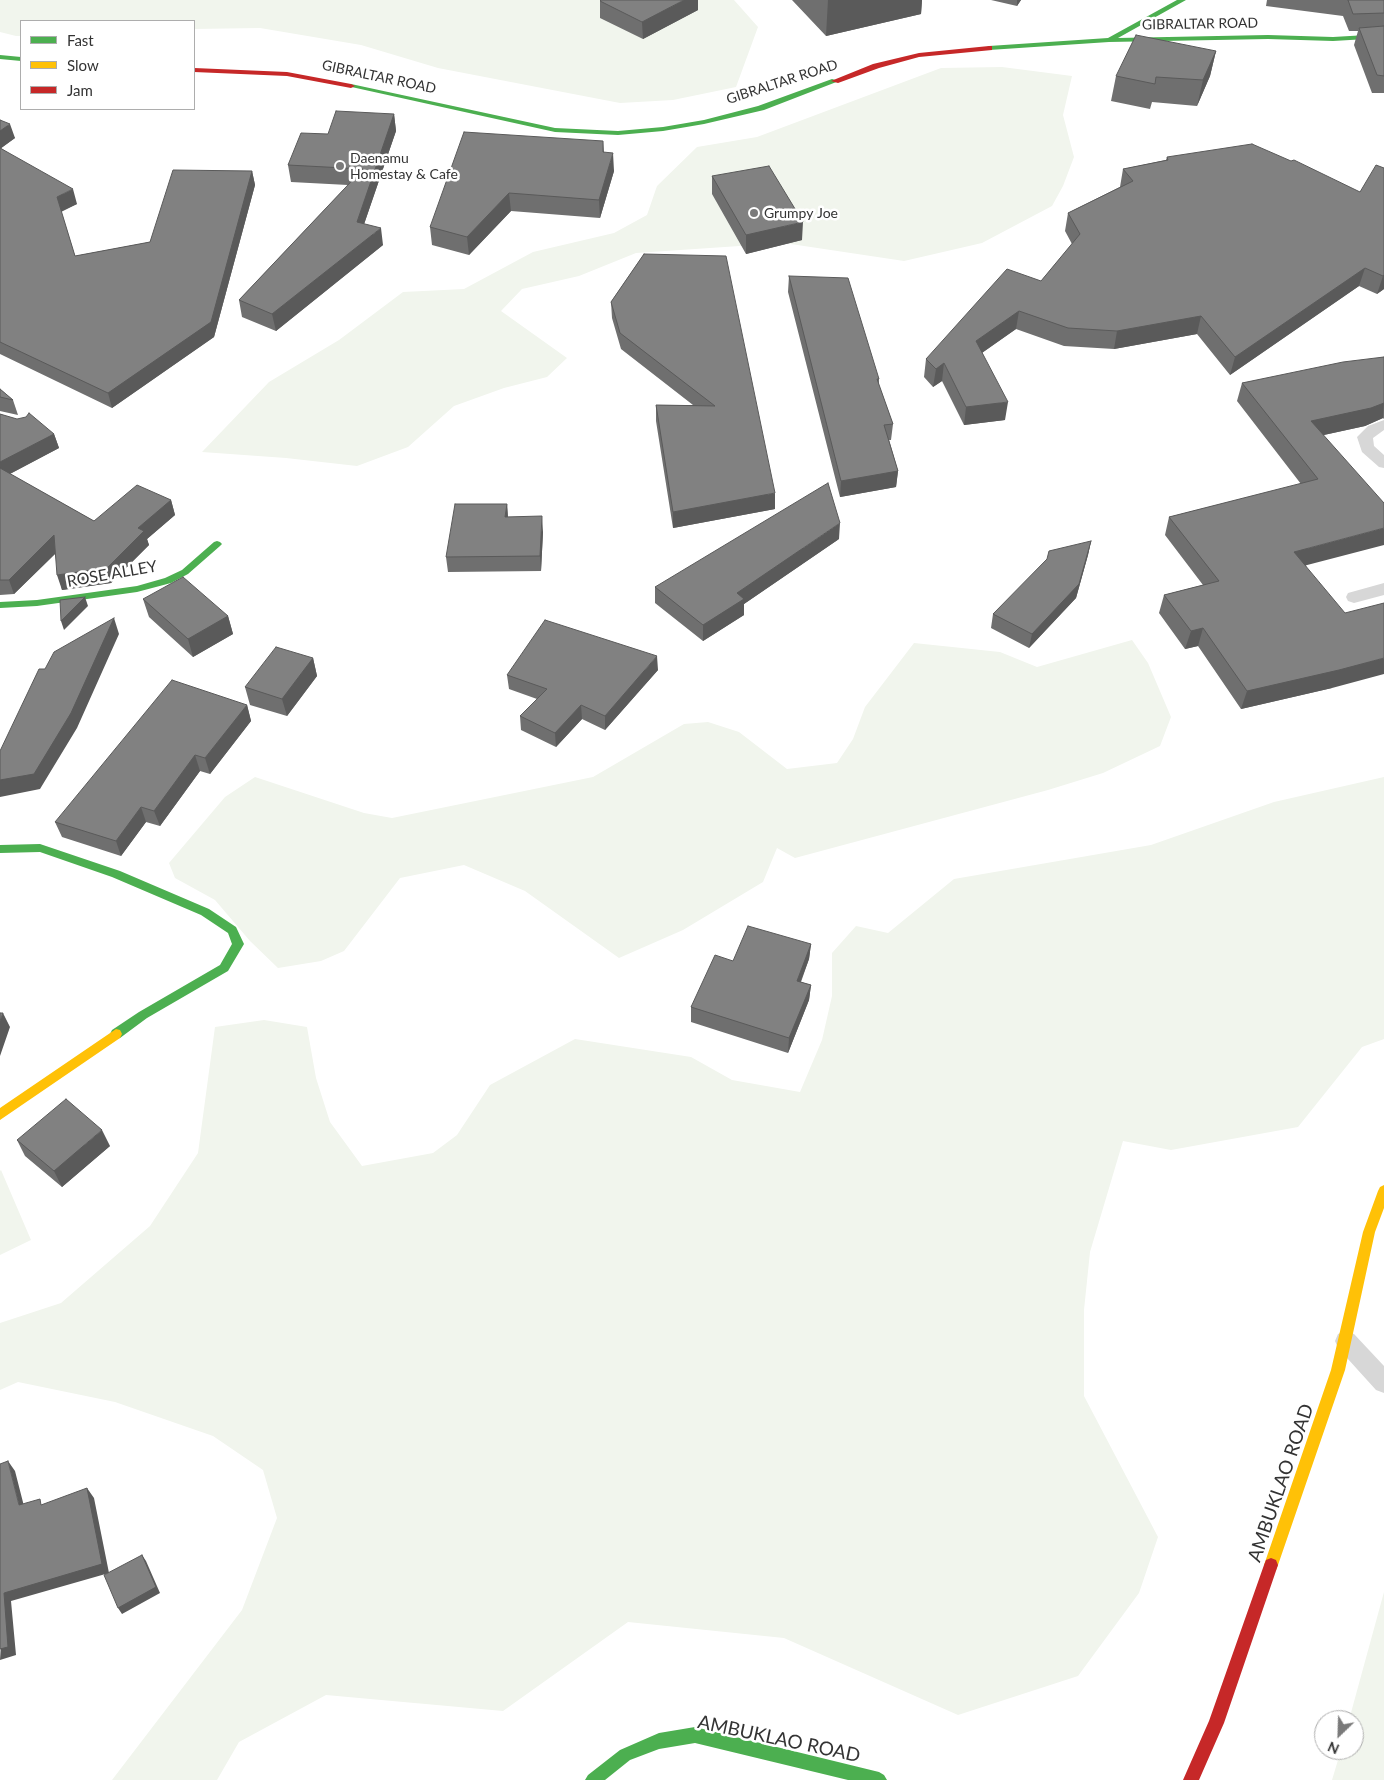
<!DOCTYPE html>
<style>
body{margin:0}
#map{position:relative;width:1384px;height:1780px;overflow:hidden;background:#fff;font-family:Lato,sans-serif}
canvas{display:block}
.legend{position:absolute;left:20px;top:20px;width:175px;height:90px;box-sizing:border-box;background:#fff;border:1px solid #adadad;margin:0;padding:6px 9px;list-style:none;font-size:15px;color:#333}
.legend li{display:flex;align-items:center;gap:10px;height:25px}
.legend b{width:25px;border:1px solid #adadad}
.north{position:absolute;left:1314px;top:1710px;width:50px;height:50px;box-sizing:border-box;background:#fff;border:1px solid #adadad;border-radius:50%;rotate:204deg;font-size:14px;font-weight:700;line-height:20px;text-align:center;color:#333}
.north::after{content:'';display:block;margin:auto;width:18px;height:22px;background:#7a7a7a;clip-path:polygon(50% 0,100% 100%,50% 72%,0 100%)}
</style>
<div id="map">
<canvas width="1384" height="1780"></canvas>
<ul class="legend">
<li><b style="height:6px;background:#4caf50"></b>Fast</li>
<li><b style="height:6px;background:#ffc107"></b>Slow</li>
<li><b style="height:6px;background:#c62828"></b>Jam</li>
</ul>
<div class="north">N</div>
</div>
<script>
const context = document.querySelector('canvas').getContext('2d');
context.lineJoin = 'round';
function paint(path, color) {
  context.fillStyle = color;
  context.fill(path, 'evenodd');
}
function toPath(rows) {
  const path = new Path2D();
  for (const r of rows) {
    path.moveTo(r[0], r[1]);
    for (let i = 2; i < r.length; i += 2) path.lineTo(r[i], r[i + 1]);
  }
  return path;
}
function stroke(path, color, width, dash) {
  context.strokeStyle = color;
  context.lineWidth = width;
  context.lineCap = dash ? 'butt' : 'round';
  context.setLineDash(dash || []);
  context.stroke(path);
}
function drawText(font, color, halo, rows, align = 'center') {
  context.font = font + ' Lato,sans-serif';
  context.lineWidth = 5;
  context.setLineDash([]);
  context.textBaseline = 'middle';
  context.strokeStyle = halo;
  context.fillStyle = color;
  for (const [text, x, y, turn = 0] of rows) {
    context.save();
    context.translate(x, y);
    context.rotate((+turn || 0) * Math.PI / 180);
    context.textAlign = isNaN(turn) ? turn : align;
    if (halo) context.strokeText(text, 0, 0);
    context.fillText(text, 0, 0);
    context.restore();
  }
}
const green = toPath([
 [0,0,734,0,758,27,736,87,673,100,620,103,438,68,361,45,260,28,194,29,194,21,21,21,21,36,16,36,0,32],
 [1002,67,1072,76,1063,115,1074,157,1063,186,1052,206,982,243,904,261,784,243,636,253,579,276,522,289,501,311,567,358,547,377,504,388,454,406,408,447,357,466,286,458,202,452,269,382,339,340,403,292,464,289,533,252,614,233,647,215,657,186,697,147,757,137,941,68],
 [1132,640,1148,663,1171,717,1160,746,1103,773,1048,790,795,858,777,848,763,882,683,930,619,958,525,891,464,865,400,878,344,951,321,961,278,968,250,941,215,900,175,878,169,863,225,797,255,777,364,813,392,818,593,777,684,724,708,722,739,732,787,769,837,763,853,739,865,707,914,643,1000,652,1037,667],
 [1384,777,1384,1039,1362,1047,1298,1127,1171,1150,1123,1141,1090,1252,1084,1310,1084,1396,1158,1537,1139,1593,1078,1676,958,1715,784,1638,628,1622,503,1711,326,1695,239,1742,217,1780,112,1780,242,1610,277,1518,263,1470,213,1436,115,1402,18,1382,0,1390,0,1323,61,1303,150,1226,198,1153,215,1027,264,1020,307,1027,316,1078,330,1122,362,1166,433,1153,457,1135,490,1085,575,1039,691,1057,732,1080,800,1092,822,1040,832,996,832,953,856,926,888,933,954,879,1151,845,1274,802],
 [1,1170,31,1240,0,1255,0,1171],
 [1384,1592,1384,1780,1332,1780,1341,1750,1354,1750,1354,1720,1349,1720]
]);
const lane = toPath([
 [1384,420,1384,430,1373,438,1374,446,1384,455,1384,468,1379,467,1362,452,1357,437,1368,426,1384,420],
 [1384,583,1384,595,1354,603,1348,601,1346,597,1348,593,1384,583],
 [1346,1331,1354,1334,1384,1366,1384,1393,1376,1390,1338,1348,1335,1341,1338,1334,1346,1331]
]);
const fast = toPath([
 [1177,0,1186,0,1118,38,1268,35,1333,37,1384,34,1384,38,1333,41,1268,39,1109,42,989,50,985,48,989,46,1108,38,1177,0],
 [0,55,21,57,21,61,0,59,0,55],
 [832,79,839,81,764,110,704,124,663,131,618,135,555,132,347,86,351,84,555,128,618,131,663,127,704,120,758,106,832,79],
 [217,541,220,542,222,544,220,546,188,574,171,583,137,592,37,606,0,608,0,602,37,600,137,586,165,578,182,570,214,542,217,541],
 [40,844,120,871,209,909,236,927,244,944,228,971,147,1018,120,1038,116,1039,112,1038,110,1034,112,1030,139,1012,220,965,232,944,228,933,201,915,112,877,40,852,0,853,0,845,40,844],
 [695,1727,879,1772,884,1775,887,1780,848,1780,695,1743,659,1749,630,1760,605,1780,585,1780,588,1775,620,1750,659,1733,695,1727]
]);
const slow = toPath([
 [116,1029,120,1030,122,1034,120,1038,0,1120,0,1108,116,1029],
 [1384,1185,1384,1208,1375,1232,1345,1370,1278,1565,1276,1570,1271,1572,1266,1570,1264,1565,1331,1370,1363,1232,1378,1191,1380,1187,1384,1185]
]);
const jam = toPath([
 [989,46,992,46,992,50,919,57,879,68,838,83,831,81,873,64,919,53,989,46],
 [194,68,287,72,351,84,355,86,351,88,287,76,194,72,194,68],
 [1271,1558,1276,1560,1278,1565,1224,1723,1199,1780,1183,1780,1209,1721,1264,1565,1266,1560,1271,1558]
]);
const wall = toPath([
 [792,0,922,0,921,14,826,36],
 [991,0,1021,0,1017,6],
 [1267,0,1384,0,1384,93,1372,93,1354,45,1358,31,1349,31,1343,16,1266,6],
 [600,1,698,10,643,39,600,18],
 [1216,51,1210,76,1197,106,1152,102,1150,109,1111,101,1116,76],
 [394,114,396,131,364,224,383,245,276,331,242,317,239,300,348,185,291,182,288,165,328,134],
 [0,120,15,138,1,148,77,204,61,211,75,256,150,242,252,171,255,185,214,337,112,408,0,354],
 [603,141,604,152,614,171,600,218,511,211,469,255,432,245,430,227],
 [1167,157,1360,192,1384,168,1384,289,1377,294,1359,286,1230,375,1197,334,1114,349,1064,346,1016,329,982,353,1005,420,964,425,942,381,933,387,924,377,926,359,1041,281,1072,244,1065,231,1068,213,1120,187,1123,169,1166,160],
 [712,176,802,240,746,254,712,194],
 [644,254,775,509,673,528,656,421,656,405,693,405,621,349,612,318,611,302],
 [789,276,879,379,879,385,893,424,891,440,889,440,898,471,896,487,840,497,788,292],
 [1384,357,1384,419,1383,418,1365,426,1324,435,1306,565,1332,688,1241,709,1198,646,1185,649,1159,613,1164,595,1203,585,1165,535,1169,517,1301,484,1237,401,1242,383],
 [0,389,13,400,18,415,0,411],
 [0,414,54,434,59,448,10,474,94,521,171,500,175,515,147,539,149,545,111,583,62,590,55,554,14,594,0,595],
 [507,504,508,517,543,532,541,571,448,572,446,557],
 [839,539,744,604,744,615,703,641,655,603,655,587],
 [1091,541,1088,555,1076,598,1029,648,991,628,993,614],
 [143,599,228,616,233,634,193,657,149,617],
 [313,658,317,676,287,716,250,705,245,687],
 [658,670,605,730,582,719,556,747,521,730,520,716,537,699,509,689,507,675],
 [247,705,251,721,210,774,200,771,160,826,146,822,121,856,62,837,55,822],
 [811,944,809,959,801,982,811,985,809,1000,788,1053,691,1022,691,1007,733,961],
 [17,1140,110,1146,62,1187,25,1156]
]);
const shadedWall = toPath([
 [684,0,698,0,698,10,643,39,642,22],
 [828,0,922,0,921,14,826,36],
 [1017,0,1021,0,1017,6],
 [1216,51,1210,76,1197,106,1203,80],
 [394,114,396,131,359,239,357,222],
 [10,124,15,138,0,149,0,131],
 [613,153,614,171,600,218,599,200],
 [252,171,255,185,214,337,112,408,108,393],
 [73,189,77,204,61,212,57,197],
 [509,193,511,211,469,255,467,237],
 [803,222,802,240,746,254,746,235],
 [381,228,383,245,276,331,272,314],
 [1365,268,1359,286,1230,375,1235,357],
 [1384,275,1384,289,1377,294,1383,276],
 [1019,311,1016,329,973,359,976,341],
 [1201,316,1197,334,1114,349,1117,331],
 [944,363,942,381,933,387,936,369],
 [1008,402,1005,420,964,425,966,407],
 [1384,403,1383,418,1365,426,1305,439,1311,421],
 [54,434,59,448,0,479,0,462],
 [898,471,896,487,840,497,841,481],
 [775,493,775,509,673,528,673,512],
 [171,500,175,515,147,539,149,545,111,583,62,590,57,575,138,528],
 [507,504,508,519,505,517],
 [542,516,543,532,541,571,540,556],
 [840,523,839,539,744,604,744,615,703,641,703,625,737,593],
 [1384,528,1384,545,1288,570,1294,552],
 [54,535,59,550,14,594,9,580],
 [1091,541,1088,555,1076,598,1029,648,1032,634],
 [85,597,88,606,64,630,61,621],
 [228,616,233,634,193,657,188,639],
 [114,618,119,634,77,728,40,789,0,797,0,780],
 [1203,628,1198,646,1185,649,1191,631],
 [657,656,658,670,605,730,605,716],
 [313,658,317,676,287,716,282,699],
 [1384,658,1384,674,1332,688,1241,709,1247,691],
 [247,705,251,721,210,774,205,758],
 [581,705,582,719,556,747,555,733],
 [195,755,200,771,160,826,154,811],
 [141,807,146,822,121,856,116,841],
 [811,944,809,959,795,996,797,981],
 [811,985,809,1000,788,1053,789,1038],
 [3,1013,10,1027,0,1056,0,1021],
 [102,1130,110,1146,62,1187,54,1171],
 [8,1461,15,1471,26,1514,19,1505],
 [87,1488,94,1498,109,1573,11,1601,16,1655,0,1660,4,1593],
 [142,1555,146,1561,160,1593,122,1614,118,1608]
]);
const building = toPath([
 [601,0,684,0,642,22,600,1,601,0],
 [1348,0,1384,0,1384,13,1353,14,1348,0],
 [1384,26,1384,76,1377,75,1359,28,1384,26],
 [1136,35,1216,51,1203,80,1156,77,1155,84,1116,76,1136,35],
 [336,111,394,114,357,222,381,228,272,314,239,300,363,169,288,165,301,133,328,134,336,111],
 [0,120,10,124,0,131,0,120],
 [464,132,603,141,603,152,613,153,599,200,509,193,467,237,430,227,464,132],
 [1252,144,1291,161,1294,160,1360,192,1376,165,1384,168,1384,275,1383,276,1365,268,1235,357,1201,316,1117,331,1068,328,1019,311,976,341,1008,402,966,407,944,363,936,369,926,359,1007,269,1041,281,1080,234,1068,213,1133,181,1123,169,1168,160,1167,157,1252,144],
 [0,148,73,189,57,197,75,256,150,242,173,170,252,171,211,322,108,393,0,342,0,148],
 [769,166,803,222,746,235,712,176,769,166],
 [644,254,726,256,775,493,673,512,656,405,715,406,620,333,611,302,644,254],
 [789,276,848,278,879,379,877,379,893,424,884,425,898,471,841,481,789,276],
 [1384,357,1384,403,1371,408,1311,421,1384,503,1384,528,1294,552,1345,613,1384,603,1384,658,1339,670,1247,691,1203,628,1191,631,1164,595,1219,581,1169,517,1318,479,1242,383,1343,362,1384,357],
 [0,389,13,400,0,397,0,389],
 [29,413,54,434,0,462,0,414,17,419,26,417,29,413],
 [0,468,94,521,137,485,171,500,138,528,144,531,107,568,57,575,54,535,9,580,0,580,0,468],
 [828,483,840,523,737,593,744,599,703,625,655,587,828,483],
 [455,504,507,504,505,517,542,516,540,556,446,557,455,504],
 [1091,541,1079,584,1032,634,993,614,1047,559,1049,551,1091,541],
 [183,577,228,616,188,639,143,599,183,577],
 [85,597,61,621,60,600,85,597],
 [114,618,71,713,34,774,0,780,0,751,39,669,45,669,54,652,114,618],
 [545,620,657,656,605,716,581,705,555,733,520,716,547,689,507,675,545,620],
 [276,647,313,658,282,699,245,687,276,647],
 [172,680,247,705,205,758,195,755,154,811,141,807,116,841,55,822,172,680],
 [748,926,811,944,797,981,811,985,789,1038,691,1007,715,955,733,961,748,926],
 [0,1013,3,1013,0,1021,0,1013],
 [66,1099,102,1130,54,1171,17,1140,66,1099],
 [8,1461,19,1505,40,1499,41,1505,87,1488,102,1564,4,1593,8,1647,0,1649,0,1464,8,1461],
 [142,1555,156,1587,118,1608,104,1575,142,1555]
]);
const markers = [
 [340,166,5,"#7a7a7a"],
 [754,213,5,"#7a7a7a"]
];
const farStreetnames = [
 ["GIBRALTAR ROAD",1200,24,-1],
 ["GIBRALTAR ROAD",379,77,12],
 ["GIBRALTAR ROAD",782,82,-18]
];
const farPoinames = [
 ["Daenamu",350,158],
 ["Homestay & Cafe",350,174],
 ["Grumpy Joe",764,213]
];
const streetNames = [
 ["ROSE ALLEY",112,574,-10]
];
const nearStreetnames = [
 ["AMBUKLAO ROAD",1281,1483,-71],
 ["AMBUKLAO ROAD",779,1739,12]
];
paint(green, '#f1f5ed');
paint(lane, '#d7d7d7');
paint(fast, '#4caf50');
paint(slow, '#ffc107');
paint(jam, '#c62828');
paint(wall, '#6f6f6f');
paint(shadedWall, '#5a5a5a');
paint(building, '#818181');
stroke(building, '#5a5a5a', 1);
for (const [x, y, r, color] of markers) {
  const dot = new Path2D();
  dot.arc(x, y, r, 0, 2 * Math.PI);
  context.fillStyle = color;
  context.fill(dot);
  stroke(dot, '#fff', 2);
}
drawText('14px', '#333', '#fff', farStreetnames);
drawText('14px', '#333', '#fff', farPoinames, 'left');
drawText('16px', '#333', '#fff', streetNames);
drawText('19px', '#333', '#fff', nearStreetnames);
</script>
